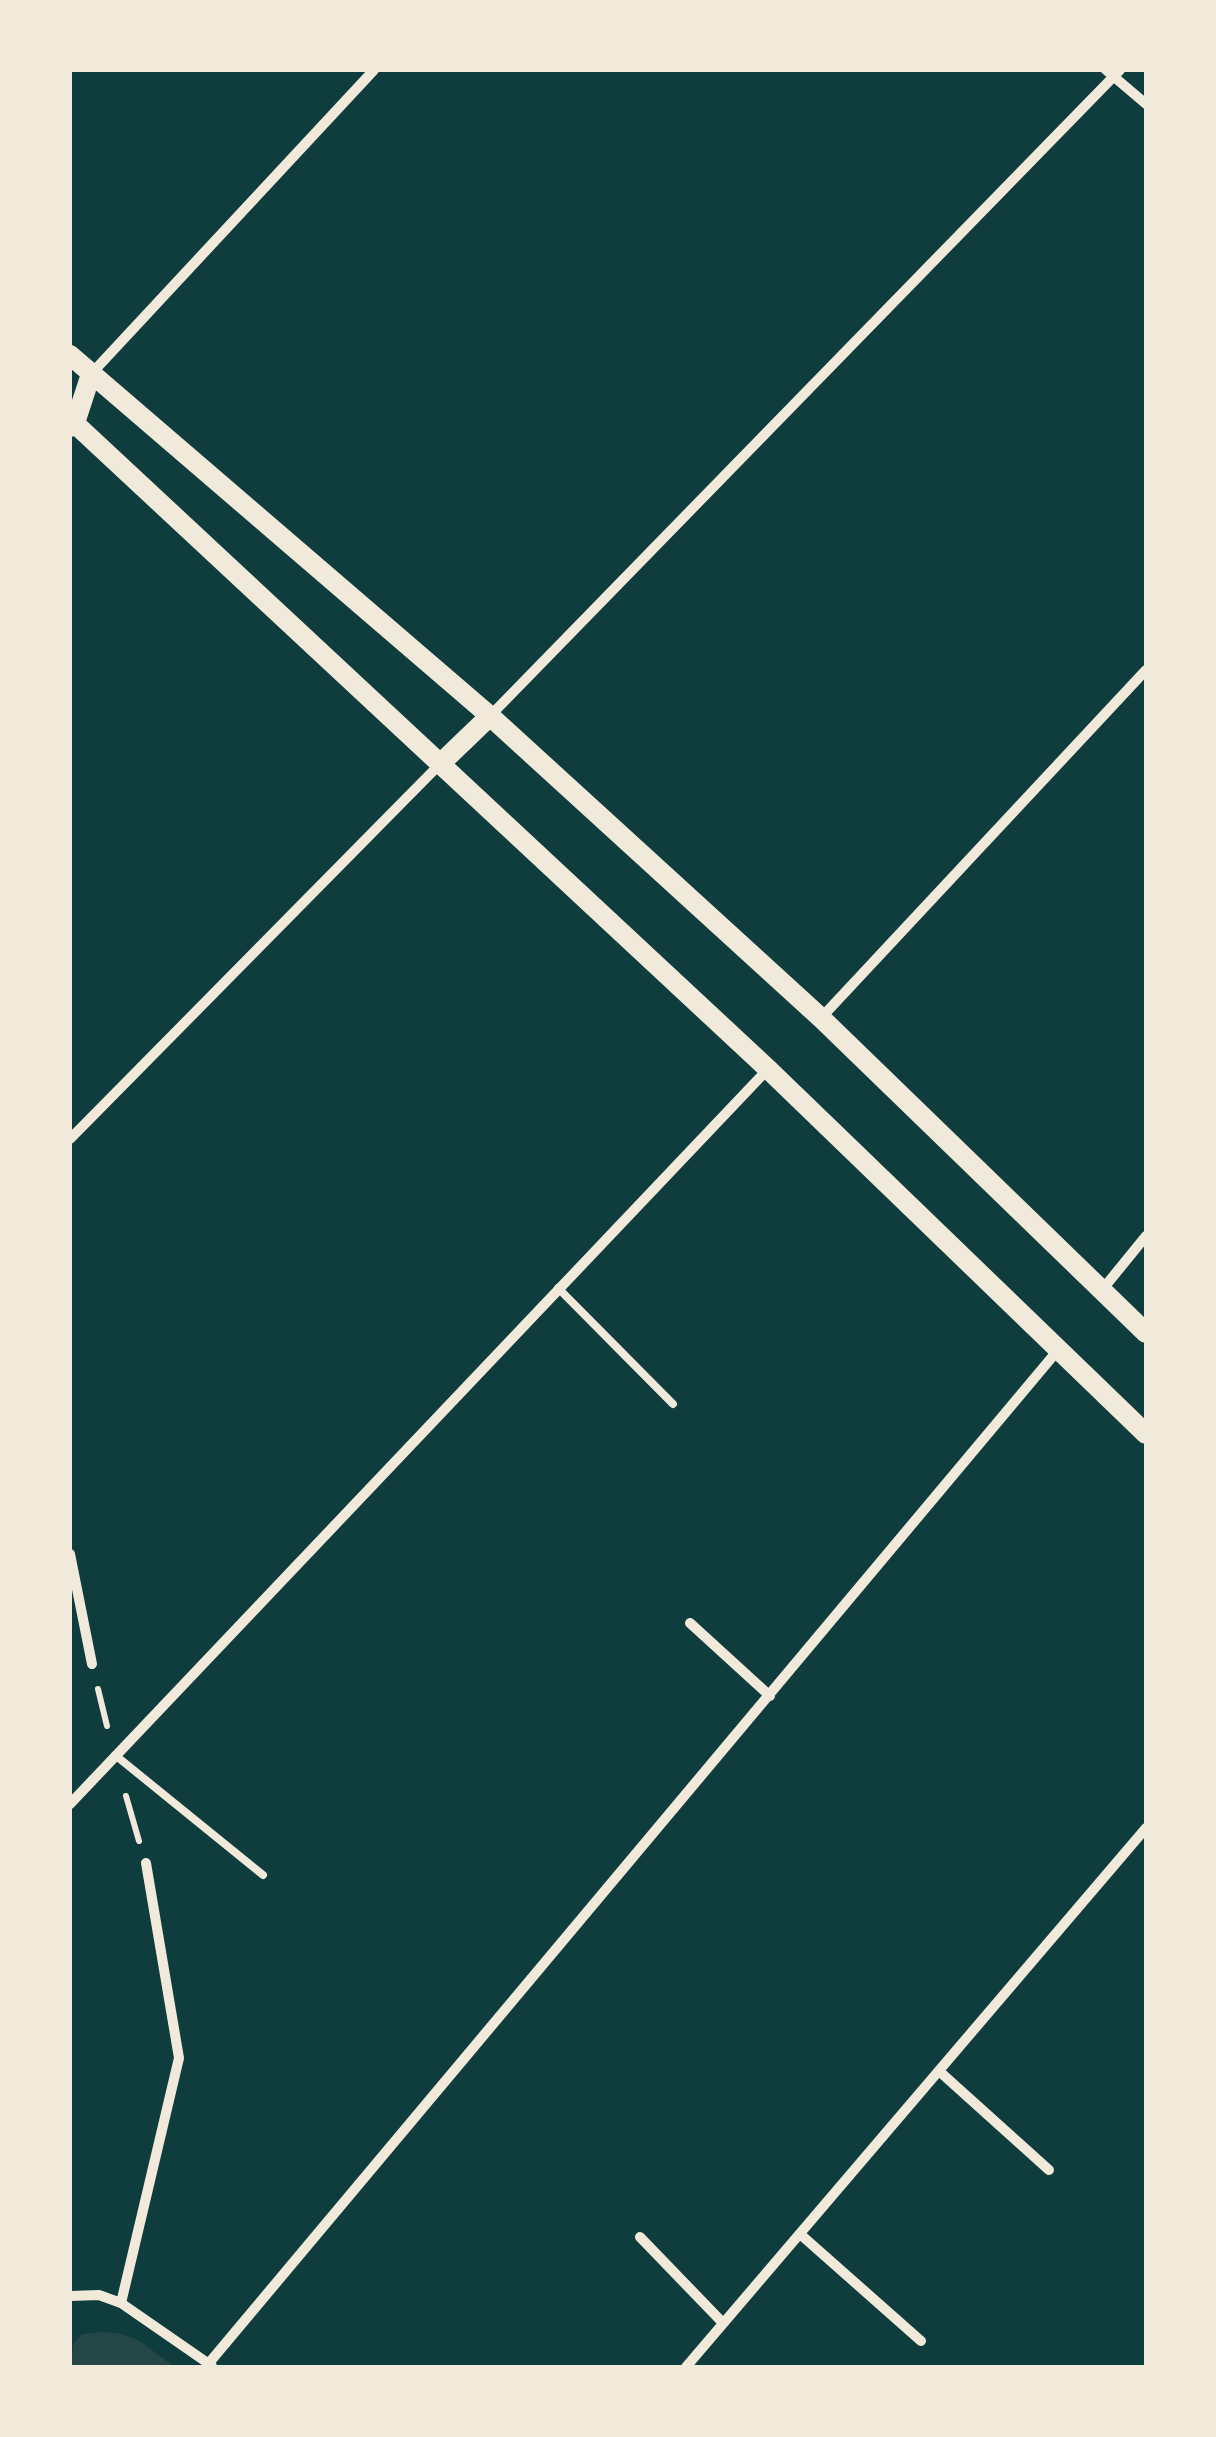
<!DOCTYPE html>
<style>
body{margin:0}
#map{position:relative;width:1216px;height:2437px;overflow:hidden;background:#0f3d3e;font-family:Helvetica,sans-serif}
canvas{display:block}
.frame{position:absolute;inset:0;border:72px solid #f1e9da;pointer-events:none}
</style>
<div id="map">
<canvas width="1216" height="2437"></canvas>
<div class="frame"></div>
</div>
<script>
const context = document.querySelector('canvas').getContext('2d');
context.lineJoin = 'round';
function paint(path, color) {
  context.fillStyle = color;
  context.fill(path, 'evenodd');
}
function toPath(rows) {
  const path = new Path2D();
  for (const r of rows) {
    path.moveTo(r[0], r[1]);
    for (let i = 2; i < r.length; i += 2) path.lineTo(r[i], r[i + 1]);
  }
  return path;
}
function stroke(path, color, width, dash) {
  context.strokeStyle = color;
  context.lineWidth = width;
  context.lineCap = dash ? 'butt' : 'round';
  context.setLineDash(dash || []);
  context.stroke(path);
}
const green = toPath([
 [100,2332,118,2333,138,2340,175,2367,70,2367,73,2344,82,2334]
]);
const path = toPath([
 [98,1689,107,1726],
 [126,1796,139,1841]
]);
const service = toPath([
 [558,1288,673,1404],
 [115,1755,263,1875]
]);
const minor = toPath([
 [1106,70,1146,104],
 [92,373,374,70],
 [490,716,1120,70],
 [821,1018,1146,670],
 [70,1139,440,764],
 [1102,1290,1146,1236],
 [70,1554,92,1664],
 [690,1623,770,1696],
 [70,1804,768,1069],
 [939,2071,1049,2170],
 [800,2234,921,2341],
 [640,2237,723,2323],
 [70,2296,99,2295,121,2303,212,2366],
 [121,2303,179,2058,146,1863],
 [209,2363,1058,1350],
 [686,2367,1146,1828]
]);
const secondary = toPath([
 [70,355,490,716,821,1018,1146,1333],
 [70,419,768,1069,1146,1434],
 [70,427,75,423,91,374],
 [440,764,490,716]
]);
paint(green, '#244646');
stroke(path, '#f1e9da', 6);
stroke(service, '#f1e9da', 8);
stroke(minor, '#f1e9da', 10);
stroke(secondary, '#f1e9da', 20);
</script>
